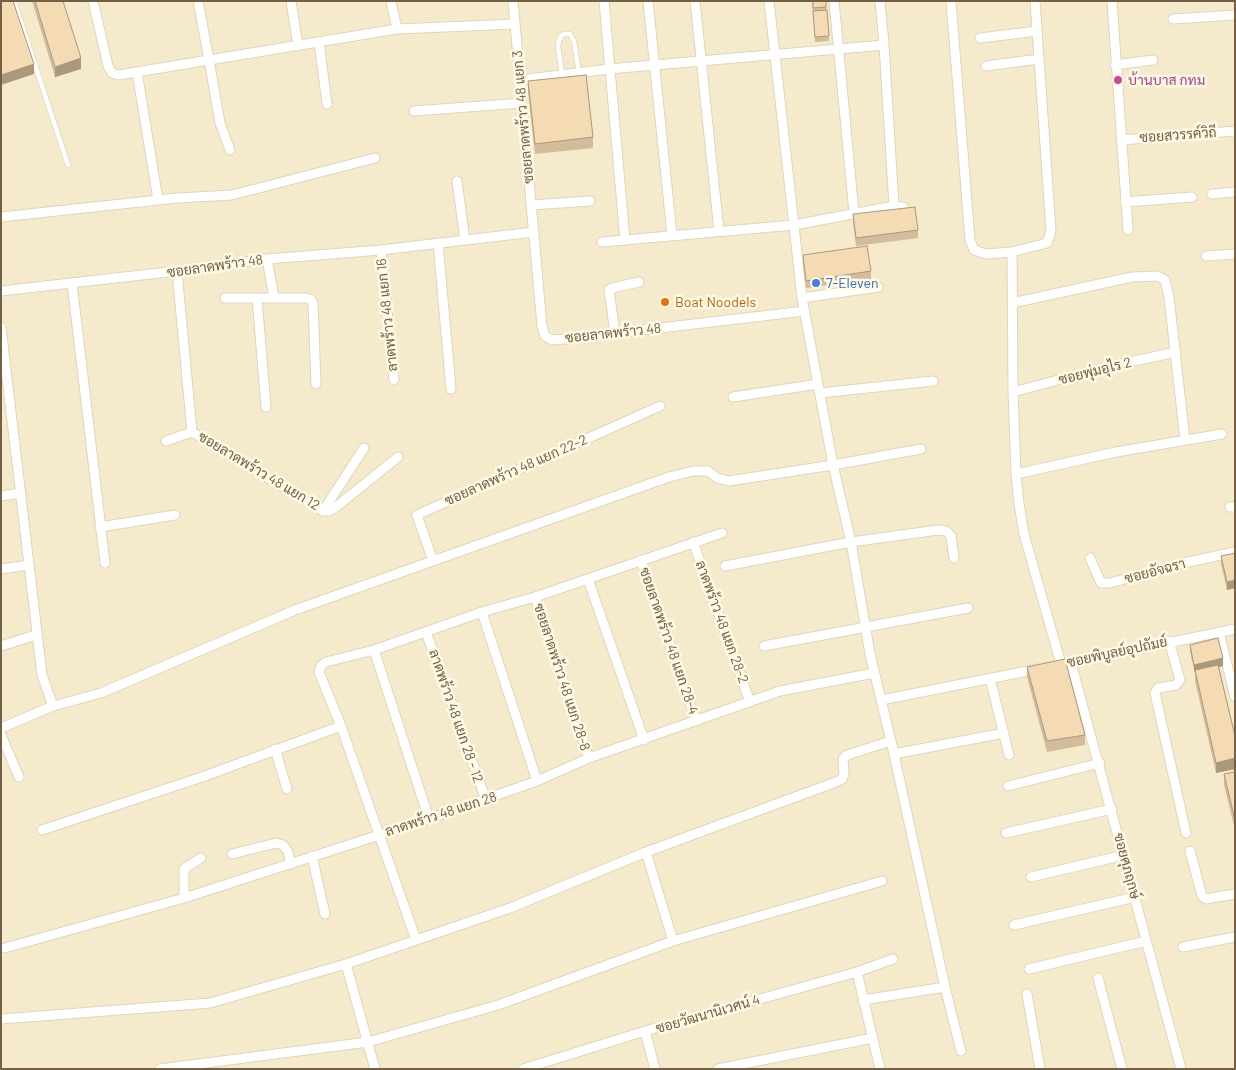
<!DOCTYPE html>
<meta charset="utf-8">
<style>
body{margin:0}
#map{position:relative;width:1236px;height:1070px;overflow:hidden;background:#fdf8dd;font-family:Barlow,sans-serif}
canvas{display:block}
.frame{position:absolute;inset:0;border:2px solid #736045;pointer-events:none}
</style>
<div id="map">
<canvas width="1236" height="1070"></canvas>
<div class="frame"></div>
</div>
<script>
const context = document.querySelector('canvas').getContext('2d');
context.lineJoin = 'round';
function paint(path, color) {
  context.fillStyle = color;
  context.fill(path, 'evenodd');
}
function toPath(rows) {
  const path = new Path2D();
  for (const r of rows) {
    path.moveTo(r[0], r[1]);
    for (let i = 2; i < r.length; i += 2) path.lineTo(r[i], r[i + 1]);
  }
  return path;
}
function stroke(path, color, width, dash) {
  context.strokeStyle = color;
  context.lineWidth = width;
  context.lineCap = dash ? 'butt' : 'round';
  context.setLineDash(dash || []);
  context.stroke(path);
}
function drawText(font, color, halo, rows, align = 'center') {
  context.font = font + ' Barlow,Sarabun,sans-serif';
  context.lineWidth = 5;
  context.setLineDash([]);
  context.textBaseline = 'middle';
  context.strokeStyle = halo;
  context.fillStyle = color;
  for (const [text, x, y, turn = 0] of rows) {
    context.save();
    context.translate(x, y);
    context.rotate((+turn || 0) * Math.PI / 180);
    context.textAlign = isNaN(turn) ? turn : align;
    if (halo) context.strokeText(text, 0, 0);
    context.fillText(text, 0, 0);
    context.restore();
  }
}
const residential = toPath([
 [1,1,1235,1,1235,1069,1,1069]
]);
const lane = toPath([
 [14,1,68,165],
 [562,75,558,46,559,40,562,35,566,34,570,34,574,41,579,73]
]);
const street = toPath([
 [93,1,108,66,112,73,119,75,209,60,220,123,230,150],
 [198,1,209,60,397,29,515,24],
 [291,1,298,46],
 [391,1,397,29],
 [513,1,542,326,545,336,552,340,566,339,805,311],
 [604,1,625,240],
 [648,1,672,235],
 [695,1,719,231],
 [769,1,802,298,833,465,851,542,870,654,894,754,945,987,961,1051],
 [834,1,854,213],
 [880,1,884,45,894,206],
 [951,1,970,240,974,250,986,254,1012,252,1047,243,1051,231,1035,1],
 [1112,1,1128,230],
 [1173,19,1235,15],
 [980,38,1037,31],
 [319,42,327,104],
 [1115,65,1153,60],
 [986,66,1039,59],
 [137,72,158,200],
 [520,80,609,69,884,45],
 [414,111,522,103],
 [1121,140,1235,131],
 [457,181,465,240],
 [1212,194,1235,192],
 [1125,202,1192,197],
 [531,205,590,201],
 [1,217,177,198,232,195,375,158],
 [602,242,794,225,894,206,903,207],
 [438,243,451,389],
 [381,250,394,380],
 [1012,252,1013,392,1016,474,1019,504,1024,534,1061,664],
 [1206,256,1235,254],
 [267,259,274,298],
 [177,271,192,432,323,511,364,448],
 [72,283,105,563],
 [1,291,177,271,267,259,381,250,534,232],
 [225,298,306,298,310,299,313,303,316,384],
 [257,298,266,407],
 [802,298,878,287],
 [1012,303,1132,277,1157,276,1165,280,1169,297,1185,440],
 [1,327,42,675,53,706],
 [615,333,609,290,612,288,639,282],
 [1013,392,1107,367,1176,352],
 [820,393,933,381],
 [733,397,818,384],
 [166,441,192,432],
 [1016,474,1116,452,1222,434],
 [1,496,21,493],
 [1230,507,1235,507],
 [323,511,329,511,336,507,398,457],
 [100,527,175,515],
 [693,542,750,702],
 [1090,558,1101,583,1110,583,1188,562,1235,552],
 [641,560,696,721],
 [433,561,417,515,660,406],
 [725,566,851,542,938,530,946,531,951,536,954,558],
 [1,569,29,565],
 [588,579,644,740],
 [535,597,589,758],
 [482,612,537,781],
 [426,632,486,800],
 [1219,632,1235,697],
 [1169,641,1180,680,1176,685,1158,688,1155,693,1186,833],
 [1,646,36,635],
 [764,646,968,608],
 [374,650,429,819],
 [1071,663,1181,1069],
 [1066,664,1235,629],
 [990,678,1009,755],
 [881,700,1038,669],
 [1,728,53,706,101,693,295,610,669,477,693,471,708,471,717,478,729,481,833,465,921,449],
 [1,735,19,777],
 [275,749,287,789],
 [894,754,1004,733],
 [1008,786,1100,763],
 [42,830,202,777,341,726],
 [1006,833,1112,809],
 [1190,851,1202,896,1206,899,1211,898,1235,894],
 [646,852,673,941],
 [232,854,276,843,283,845,288,852,291,864],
 [312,856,325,914],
 [1031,877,1124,855],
 [184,898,184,869,201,858],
 [1014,925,1135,897],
 [416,940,341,726,319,672,321,666,326,662,374,650,482,612,535,597,722,533],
 [1183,947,1235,937],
 [5,948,184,898,429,819,537,781,589,758,780,691,874,673],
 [346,964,375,1069],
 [1029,969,1146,941],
 [857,972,880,1069],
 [1098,978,1122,1069],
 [1027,994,1040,1069],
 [863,1000,945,987],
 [1,1019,210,1003,346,964,510,908,646,852,836,782,842,779,844,774,843,759,847,755,891,741],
 [645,1031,655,1069],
 [160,1069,368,1042,498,1005,673,941,882,881],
 [523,1069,645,1031,857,972,893,959],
 [718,1069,873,1038]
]);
const wall = toPath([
 [32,1,63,1,81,69,55,77],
 [812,1,826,1,829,41,815,42],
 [528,81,593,137,593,148,535,154,528,92],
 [853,214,918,230,918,238,856,246,853,222],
 [803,255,871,271,871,279,806,288,803,263],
 [1235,553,1235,588,1227,590,1221,564,1221,556],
 [1190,645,1223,666,1219,667,1235,736,1235,769,1216,773,1195,681,1195,673,1190,652],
 [1027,667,1085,735,1085,745,1047,752,1027,677],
 [1235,772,1235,830,1224,785,1224,774]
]);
const shadedWall = toPath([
 [81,58,81,69,55,77,55,67],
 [34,64,34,74,1,85,1,75],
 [1235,580,1235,588,1227,590,1227,582],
 [1223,658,1223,666,1195,673,1195,670,1194,673,1194,665],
 [1235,758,1235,769,1216,773,1216,763]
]);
const building = toPath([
 [1,1,13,1,34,64,1,75,1,1],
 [35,1,63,1,81,58,55,67,35,1],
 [813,1,826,1,826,7,813,8,813,1],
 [827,10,829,36,815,37,813,11,827,10],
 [586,75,593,137,535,144,528,81,586,75],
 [915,207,918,230,856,238,853,214,915,207],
 [867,246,871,271,806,281,803,255,867,246],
 [1235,553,1235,580,1227,582,1221,556,1235,553],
 [1218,638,1223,658,1194,665,1190,645,1218,638],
 [1065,659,1085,735,1047,741,1027,667,1065,659],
 [1218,665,1235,736,1235,758,1216,763,1195,670,1218,665],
 [1235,772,1235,820,1224,774,1235,772]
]);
const markers = [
 [1118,80,5,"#d1479c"],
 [816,283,5,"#3f7fe0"],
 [665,302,5,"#e8710a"]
];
const hotelNames = [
 ["บ้านบาส กทม",1128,80]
];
const streetNames = [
 ["ซอยลาดพร้าว 48 แยก 3",523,117,-95],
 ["ซอยสวรรค์วิถี",1178,135,-4],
 ["ซอยลาดพร้าว 48",215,266,-8],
 ["ลาดพร้าว 48 แยก 16",387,315,-96],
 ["ซอยลาดพร้าว 48",613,333,-6],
 ["ซอยพุ่มอุไร 2",1095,371,-14],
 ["ซอยลาดพร้าว 48 แยก 22-2",516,470,-24],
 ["ซอยลาดพร้าว 48 แยก 12",259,471,31],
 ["ซอยอัจฉรา",1155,571,-15],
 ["ลาดพร้าว 48 แยก 28-2",722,622,70],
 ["ซอยลาดพร้าว 48 แยก 28-4",669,641,71],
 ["ซอยพิบูลย์อุปถัมย์",1117,652,-12],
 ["ซอยลาดพร้าว 48 แยก 28-8",562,677,72],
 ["ลาดพร้าว 48 แยก 28 - 12",456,716,71],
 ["ลาดพร้าว 48 แยก 28",441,814,-18],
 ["ซอยศุภฤกษ์",1127,866,75],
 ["ซอยวัฒนานิเวศน์ 4",708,1014,-16]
];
const shopNames = [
 ["7-Eleven",826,283]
];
const foodNames = [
 ["Boat Noodels",675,302]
];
paint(residential, '#f5ebcc');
stroke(lane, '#e1d5b9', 6);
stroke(street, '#e1d5b9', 11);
stroke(lane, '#fff', 4.5);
stroke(street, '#fff', 9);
paint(wall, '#d2bc9b');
paint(shadedWall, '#ab997e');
paint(building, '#f4dbb4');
stroke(building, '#ab997e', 1);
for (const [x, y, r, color] of markers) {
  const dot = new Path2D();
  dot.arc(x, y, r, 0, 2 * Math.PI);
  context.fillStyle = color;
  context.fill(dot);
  stroke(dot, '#fffae5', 2);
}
drawText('14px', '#b23c85', '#fffae5', hotelNames, 'left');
drawText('14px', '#736045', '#fffae5', streetNames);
drawText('14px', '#366cbe', '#fffae5', shopNames, 'left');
drawText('14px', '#c56008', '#fffae5', foodNames, 'left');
</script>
